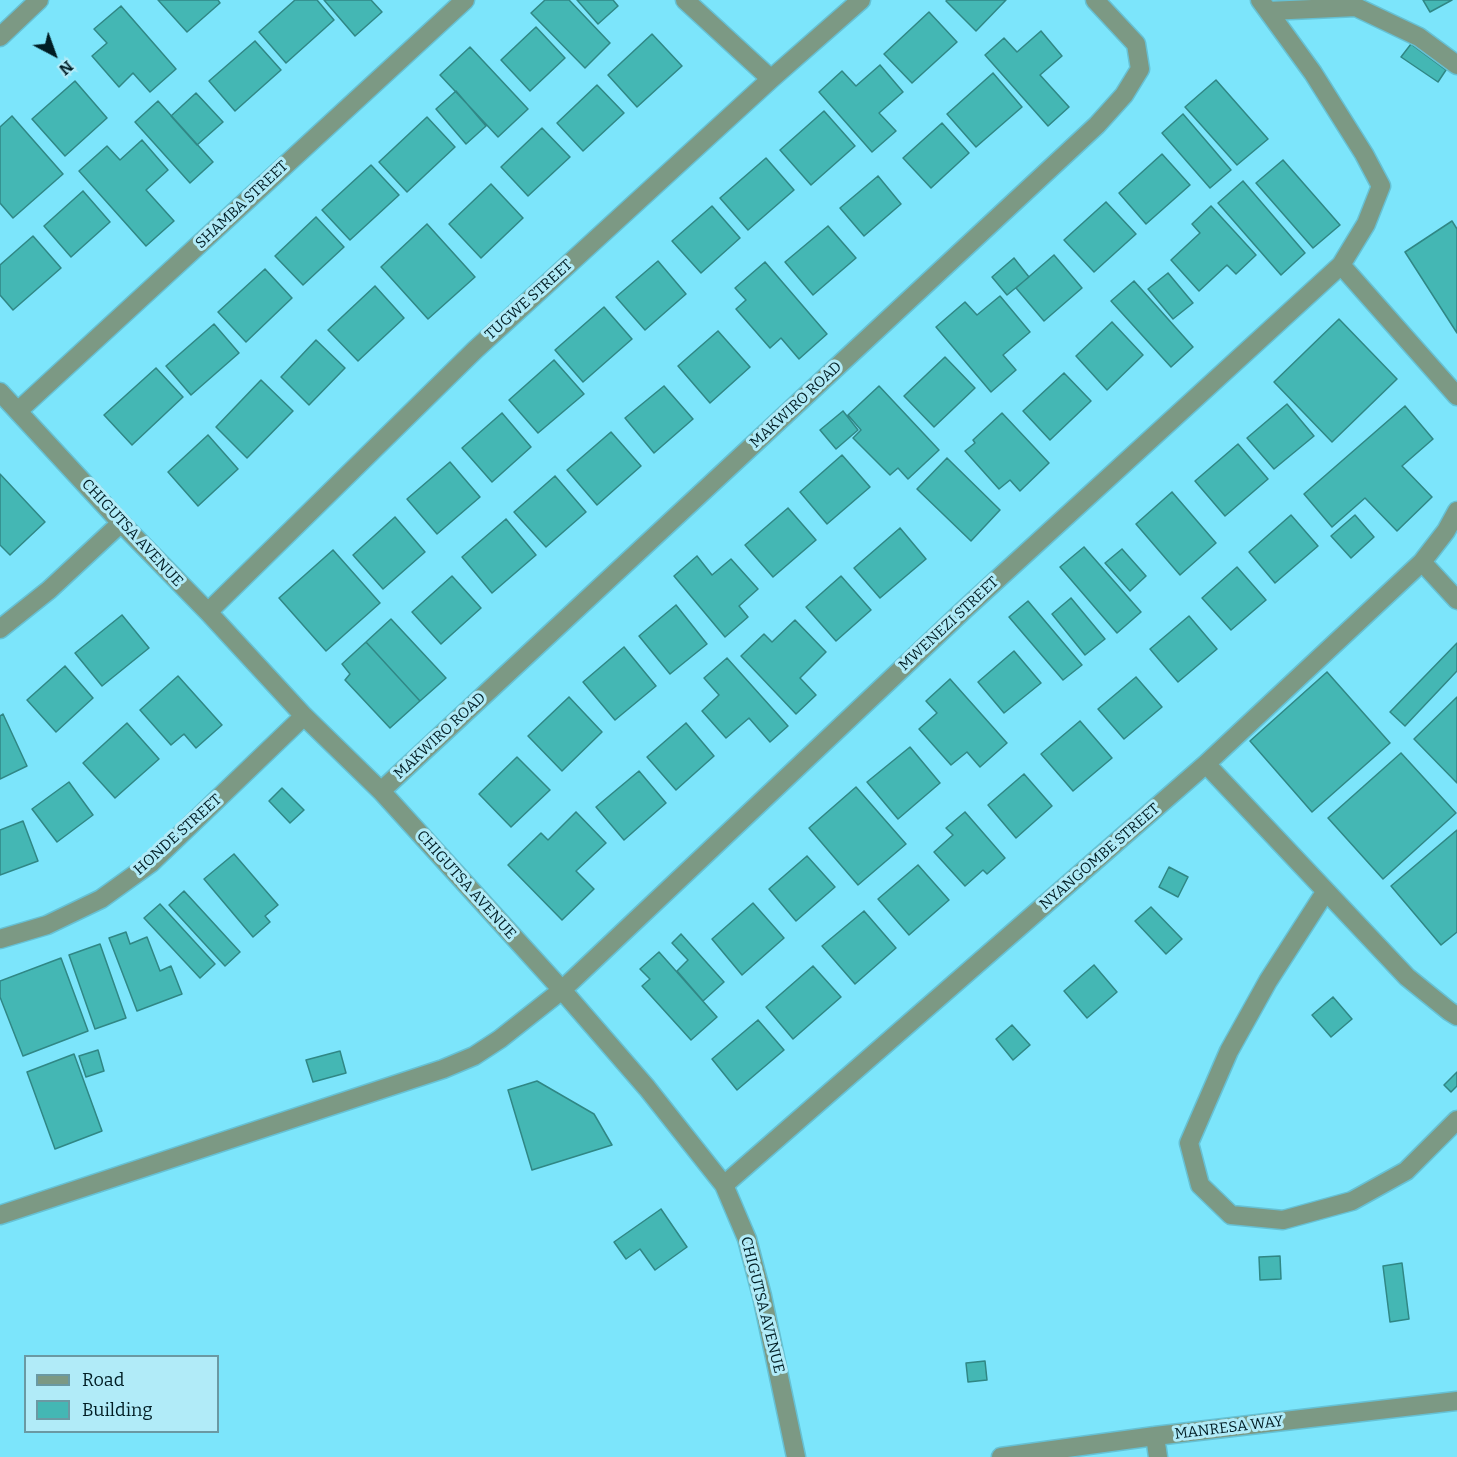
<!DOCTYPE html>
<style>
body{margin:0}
#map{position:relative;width:1457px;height:1457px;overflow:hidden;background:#7ce5fb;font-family:Bitter,serif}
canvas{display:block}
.legend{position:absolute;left:24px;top:1355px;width:195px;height:78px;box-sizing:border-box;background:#b1ebf8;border:2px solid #6a99a3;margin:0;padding:8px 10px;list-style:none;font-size:18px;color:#001d24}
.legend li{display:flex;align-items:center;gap:12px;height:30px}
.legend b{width:30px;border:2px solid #6a99a3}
.north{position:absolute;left:24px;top:24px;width:60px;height:60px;-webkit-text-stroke:4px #b1ebf8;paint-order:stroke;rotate:139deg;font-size:16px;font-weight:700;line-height:24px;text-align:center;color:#001d24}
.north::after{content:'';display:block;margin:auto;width:21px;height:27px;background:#001d24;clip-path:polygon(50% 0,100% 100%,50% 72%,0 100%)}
</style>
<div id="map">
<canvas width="1457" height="1457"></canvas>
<ul class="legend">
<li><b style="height:8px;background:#7c9984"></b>Road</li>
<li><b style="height:16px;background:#44b7b4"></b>Building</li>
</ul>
<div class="north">N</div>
</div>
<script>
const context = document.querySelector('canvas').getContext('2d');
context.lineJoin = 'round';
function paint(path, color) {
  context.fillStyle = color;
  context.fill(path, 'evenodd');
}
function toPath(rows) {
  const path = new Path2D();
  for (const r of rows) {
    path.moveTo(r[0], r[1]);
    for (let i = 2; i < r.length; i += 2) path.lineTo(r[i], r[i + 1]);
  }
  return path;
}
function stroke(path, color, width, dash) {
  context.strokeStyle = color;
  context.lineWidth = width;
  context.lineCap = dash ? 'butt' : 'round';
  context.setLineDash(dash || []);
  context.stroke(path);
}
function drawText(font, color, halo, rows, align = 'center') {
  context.font = font + ' Bitter,serif';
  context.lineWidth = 6;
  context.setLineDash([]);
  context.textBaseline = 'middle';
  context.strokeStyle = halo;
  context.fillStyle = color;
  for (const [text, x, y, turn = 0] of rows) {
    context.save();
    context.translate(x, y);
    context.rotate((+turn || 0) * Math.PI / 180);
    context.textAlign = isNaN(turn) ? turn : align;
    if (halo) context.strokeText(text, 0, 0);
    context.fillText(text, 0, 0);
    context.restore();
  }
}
const building = toPath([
 [158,0,218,0,220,3,187,32,158,0],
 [295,0,317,0,334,20,286,63,259,32,295,0],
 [324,0,371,0,382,12,355,36,324,0],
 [545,0,569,0,610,43,585,68,531,13,545,0],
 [577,0,613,0,618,6,598,24,577,0],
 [947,0,1006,0,976,31,946,1,947,0],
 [1423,0,1452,0,1430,12,1423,0],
 [121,6,176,69,150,92,133,73,119,87,92,56,107,43,94,29,121,6],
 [929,12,957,42,912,83,884,54,929,12],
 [536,27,565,58,530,91,501,60,536,27],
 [1041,31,1062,56,1040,75,1069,107,1048,126,985,55,1004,38,1017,52,1041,31],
 [652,34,682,66,637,107,608,75,652,34],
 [255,41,281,70,235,111,209,81,255,41],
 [1411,44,1446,70,1438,82,1401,57,1411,44],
 [470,47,528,109,498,137,440,75,470,47],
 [880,65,903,92,879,113,896,131,872,152,819,92,842,71,856,86,880,65],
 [993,73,1022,107,976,147,947,114,993,73],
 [1216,80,1268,139,1237,165,1185,107,1216,80],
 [75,81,107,118,65,156,32,119,75,81],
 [597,85,624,113,583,151,557,123,597,85],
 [456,91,486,126,466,144,436,109,456,91],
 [196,93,223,122,197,145,171,116,196,93],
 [158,101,213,162,190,183,135,122,158,101],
 [824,111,855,146,811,185,780,150,824,111],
 [1183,114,1231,170,1210,188,1162,133,1183,114],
 [12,116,63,174,13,218,0,203,0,127,12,116],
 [427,117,455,147,407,192,379,162,427,117],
 [942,123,969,153,931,188,903,158,942,123],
 [542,128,570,157,528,196,501,167,542,128],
 [142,140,168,170,146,190,174,221,146,246,79,171,107,146,120,160,142,140],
 [1162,154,1190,185,1146,224,1119,193,1162,154],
 [766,158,794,190,748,230,720,198,766,158],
 [1283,160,1340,225,1313,248,1256,183,1283,160],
 [371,165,399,195,350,240,322,210,371,165],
 [878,176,901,204,864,236,840,208,878,176],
 [1243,181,1305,253,1281,275,1218,203,1243,181],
 [491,184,523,218,481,258,449,224,491,184],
 [83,191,110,222,71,257,44,226,83,191],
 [1106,202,1136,234,1094,272,1064,240,1106,202],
 [712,206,740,238,701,273,672,241,712,206],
 [1211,206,1256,255,1236,274,1227,265,1199,291,1171,260,1200,233,1192,224,1211,206],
 [316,217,344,247,303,285,275,256,316,217],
 [1452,221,1457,229,1457,333,1405,252,1452,221],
 [427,224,475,277,428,319,381,267,427,224],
 [828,226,856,258,813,295,785,262,828,226],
 [33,236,61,268,13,310,0,295,0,265,33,236],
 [1054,255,1082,288,1044,321,1016,288,1054,255],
 [1014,258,1029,277,1007,295,992,277,1014,258],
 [658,261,686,294,645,330,616,297,658,261],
 [765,262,827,334,799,359,781,338,770,348,736,309,746,300,735,288,765,262],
 [265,269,292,298,246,342,218,312,265,269],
 [1168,273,1193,303,1173,319,1148,289,1168,273],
 [1134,281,1193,347,1171,367,1111,301,1134,281],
 [375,286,404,318,358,361,328,330,375,286],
 [1000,296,1030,332,1003,355,1016,370,991,392,936,327,965,302,977,315,1000,296],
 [604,307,632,339,583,382,555,350,604,307],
 [1339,319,1397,379,1332,442,1274,382,1339,319],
 [1112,322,1143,355,1107,390,1076,356,1112,322],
 [214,324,239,353,191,395,166,366,214,324],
 [718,331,750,367,710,403,678,366,718,331],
 [316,340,345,368,309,405,281,377,316,340],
 [945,357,975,388,934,427,904,396,945,357],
 [554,360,584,394,538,433,509,400,554,360],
 [156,368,183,397,132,445,104,415,156,368],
 [1064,373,1091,401,1050,440,1023,411,1064,373],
 [261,380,293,411,247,458,216,427,261,380],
 [664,386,693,419,654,453,625,418,664,386],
 [879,386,939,450,908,479,898,468,890,475,853,438,861,430,848,415,879,386],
 [1287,404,1314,436,1274,469,1247,438,1287,404],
 [1405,406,1433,439,1402,466,1432,497,1397,531,1365,498,1332,527,1304,494,1405,406],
 [843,411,858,430,836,449,820,430,843,411],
 [502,413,531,447,492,482,462,448,502,413],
 [1002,413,1049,463,1020,491,1010,480,999,489,965,451,975,443,973,440,1002,413],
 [611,432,641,466,597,505,567,470,611,432],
 [208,435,238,469,198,506,168,472,208,435],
 [1238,444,1268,479,1225,516,1195,481,1238,444],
 [842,455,870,487,827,524,800,492,842,455],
 [947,458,1000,510,971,541,917,489,947,458],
 [450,462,480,497,437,534,407,499,450,462],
 [0,474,45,522,10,555,0,545,0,474],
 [555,476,586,512,546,547,514,512,555,476],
 [1172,492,1216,543,1180,575,1136,524,1172,492],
 [788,508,816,540,773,577,745,545,788,508],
 [1291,515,1318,546,1275,583,1249,552,1291,515],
 [1355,515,1374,537,1351,558,1331,536,1355,515],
 [395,517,425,552,383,589,353,555,395,517],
 [506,519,536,555,492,593,462,557,506,519],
 [900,528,926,559,880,598,854,568,900,528],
 [1084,547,1141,612,1117,633,1060,567,1084,547],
 [1122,549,1146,576,1130,591,1105,563,1122,549],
 [333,550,380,603,326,651,279,598,333,550],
 [697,556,712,575,731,559,758,589,739,606,748,617,725,637,674,576,697,556],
 [1237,567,1266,600,1231,630,1202,598,1237,567],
 [452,576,481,608,441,644,412,612,452,576],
 [841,576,871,610,836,641,806,607,841,576],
 [1071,598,1105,639,1085,655,1052,614,1071,598],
 [1028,601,1082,665,1063,680,1009,617,1028,601],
 [676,605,707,644,670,674,639,636,676,605],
 [122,615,149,648,102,686,75,653,122,615],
 [1189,616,1217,649,1178,682,1150,649,1189,616],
 [391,619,446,678,420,701,366,642,391,619],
 [795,620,826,652,800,678,816,695,796,714,741,656,764,634,772,642,795,620],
 [366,642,420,701,390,728,345,680,350,674,342,664,366,642],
 [1457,643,1457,671,1405,726,1390,712,1457,643],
 [624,647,656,686,615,720,583,682,624,647],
 [1014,651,1041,683,1004,713,978,682,1014,651],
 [727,658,788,726,770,742,749,718,726,738,702,711,719,695,704,678,727,658],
 [65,666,93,698,56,732,27,700,65,666],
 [1327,672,1390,743,1312,812,1250,741,1327,672],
 [178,676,222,725,196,748,184,734,171,745,140,710,178,676],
 [1136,677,1162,707,1124,739,1098,709,1136,677],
 [950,679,1007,743,980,767,967,752,951,765,919,729,937,713,926,701,950,679],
 [569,697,602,732,562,771,528,736,569,697],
 [1457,697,1457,783,1414,739,1457,697],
 [3,714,27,766,0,779,0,716,3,714],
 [1080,721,1112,758,1073,791,1041,754,1080,721],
 [127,723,159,759,115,798,83,763,127,723],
 [686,723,714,756,676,790,647,757,686,723],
 [910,747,940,783,898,819,867,782,910,747],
 [1401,753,1456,813,1383,879,1328,818,1401,753],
 [517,757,550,790,511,827,479,794,517,757],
 [639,771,666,803,624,840,596,807,639,771],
 [1024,774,1052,806,1016,838,988,805,1024,774],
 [69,782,93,815,57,842,32,809,69,782],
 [856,787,906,844,858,885,809,828,856,787],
 [282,788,304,810,290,823,269,801,282,788],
 [576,812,606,843,576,871,594,889,562,920,508,865,541,833,548,840,576,812],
 [965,812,1005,858,987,874,983,870,965,886,934,852,953,835,946,828,965,812],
 [23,821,38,861,0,875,0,830,23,821],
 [1457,830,1457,932,1441,945,1391,886,1457,830],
 [234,854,278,905,265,916,270,922,253,937,204,879,234,854],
 [807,856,835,887,796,921,769,889,807,856],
 [918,865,949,900,909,935,878,899,918,865],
 [1169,867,1188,877,1178,897,1159,887,1169,867],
 [184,891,240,952,225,966,169,905,184,891],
 [753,903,784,938,742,975,712,939,753,903],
 [160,904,215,964,200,978,144,918,160,904],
 [1151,907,1182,939,1166,954,1135,921,1151,907],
 [864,911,896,948,855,984,822,946,864,911],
 [126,932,130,944,147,937,160,971,171,966,182,994,137,1011,109,938,126,932],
 [681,934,724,982,703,1001,677,971,688,960,672,943,681,934],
 [100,944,126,1018,95,1029,69,955,100,944],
 [659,952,717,1017,691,1040,642,986,650,979,640,969,659,952],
 [61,958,88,1031,23,1056,0,997,0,981,61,958],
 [1094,965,1117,992,1087,1018,1064,991,1094,965],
 [813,966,841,997,793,1039,766,1007,813,966],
 [1333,997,1352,1019,1331,1037,1312,1015,1333,997],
 [758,1020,784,1050,737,1090,712,1059,758,1020],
 [1012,1025,1030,1045,1013,1060,996,1039,1012,1025],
 [98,1050,104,1071,86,1077,79,1056,98,1050],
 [340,1051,346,1073,313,1082,306,1060,340,1051],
 [74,1054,102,1131,55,1149,27,1072,74,1054],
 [1457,1072,1457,1086,1451,1092,1444,1085,1457,1072],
 [537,1081,594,1114,612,1145,532,1170,508,1090,537,1081],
 [661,1209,687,1247,655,1270,640,1249,626,1259,614,1242,661,1209],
 [1280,1256,1281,1279,1260,1280,1259,1257,1280,1256],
 [1402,1263,1409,1319,1390,1322,1383,1266,1402,1263],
 [985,1361,987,1380,968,1382,966,1363,985,1361]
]);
const minor = toPath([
 [685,0,771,79],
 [1268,11,1356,7,1419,37,1457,65],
 [0,37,39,0],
 [1341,265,1457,396],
 [0,392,121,523,208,612,304,716,381,791,562,990,647,1088,724,1185,747,1239,762,1296,796,1457],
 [18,411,465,0],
 [1422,562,1457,600],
 [208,612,475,350,771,79,861,0],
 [0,629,49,590,121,523],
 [1206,764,1407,977,1449,1011,1457,1016],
 [381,791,1097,125,1124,95,1140,69,1136,44,1095,0],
 [1326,891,1268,981,1229,1051,1189,1143,1200,1185,1231,1215,1283,1220,1352,1201,1406,1171,1457,1120],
 [0,939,47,925,101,899,151,863,304,716],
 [724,1185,1206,764,1422,562,1446,531,1457,511],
 [0,1215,443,1069,474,1056,500,1039,562,990,965,609,1341,265,1366,224,1381,186,1364,154,1313,73,1260,0],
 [1155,1436,1158,1457],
 [1001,1457,1155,1436,1457,1401]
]);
const streetNames = [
 ["SHAMBA STREET",242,205,-43],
 ["TUGWE STREET",529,300,-42],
 ["MAKWIRO ROAD",796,405,-43],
 ["CHIGUTSA AVENUE",132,533,47],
 ["MWENEZI STREET",949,624,-43],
 ["MAKWIRO ROAD",440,736,-43],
 ["HONDE STREET",178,835,-42],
 ["NYANGOMBE STREET",1100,857,-41],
 ["CHIGUTSA AVENUE",466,885,48],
 ["CHIGUTSA AVENUE",762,1305,76],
 ["MANRESA WAY",1229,1428,-7]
];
paint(building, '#44b7b4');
stroke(building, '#308785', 1.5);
stroke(minor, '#66c1d4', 21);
stroke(minor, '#7c9984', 18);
drawText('15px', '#001d24', '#b1ebf8', streetNames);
</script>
